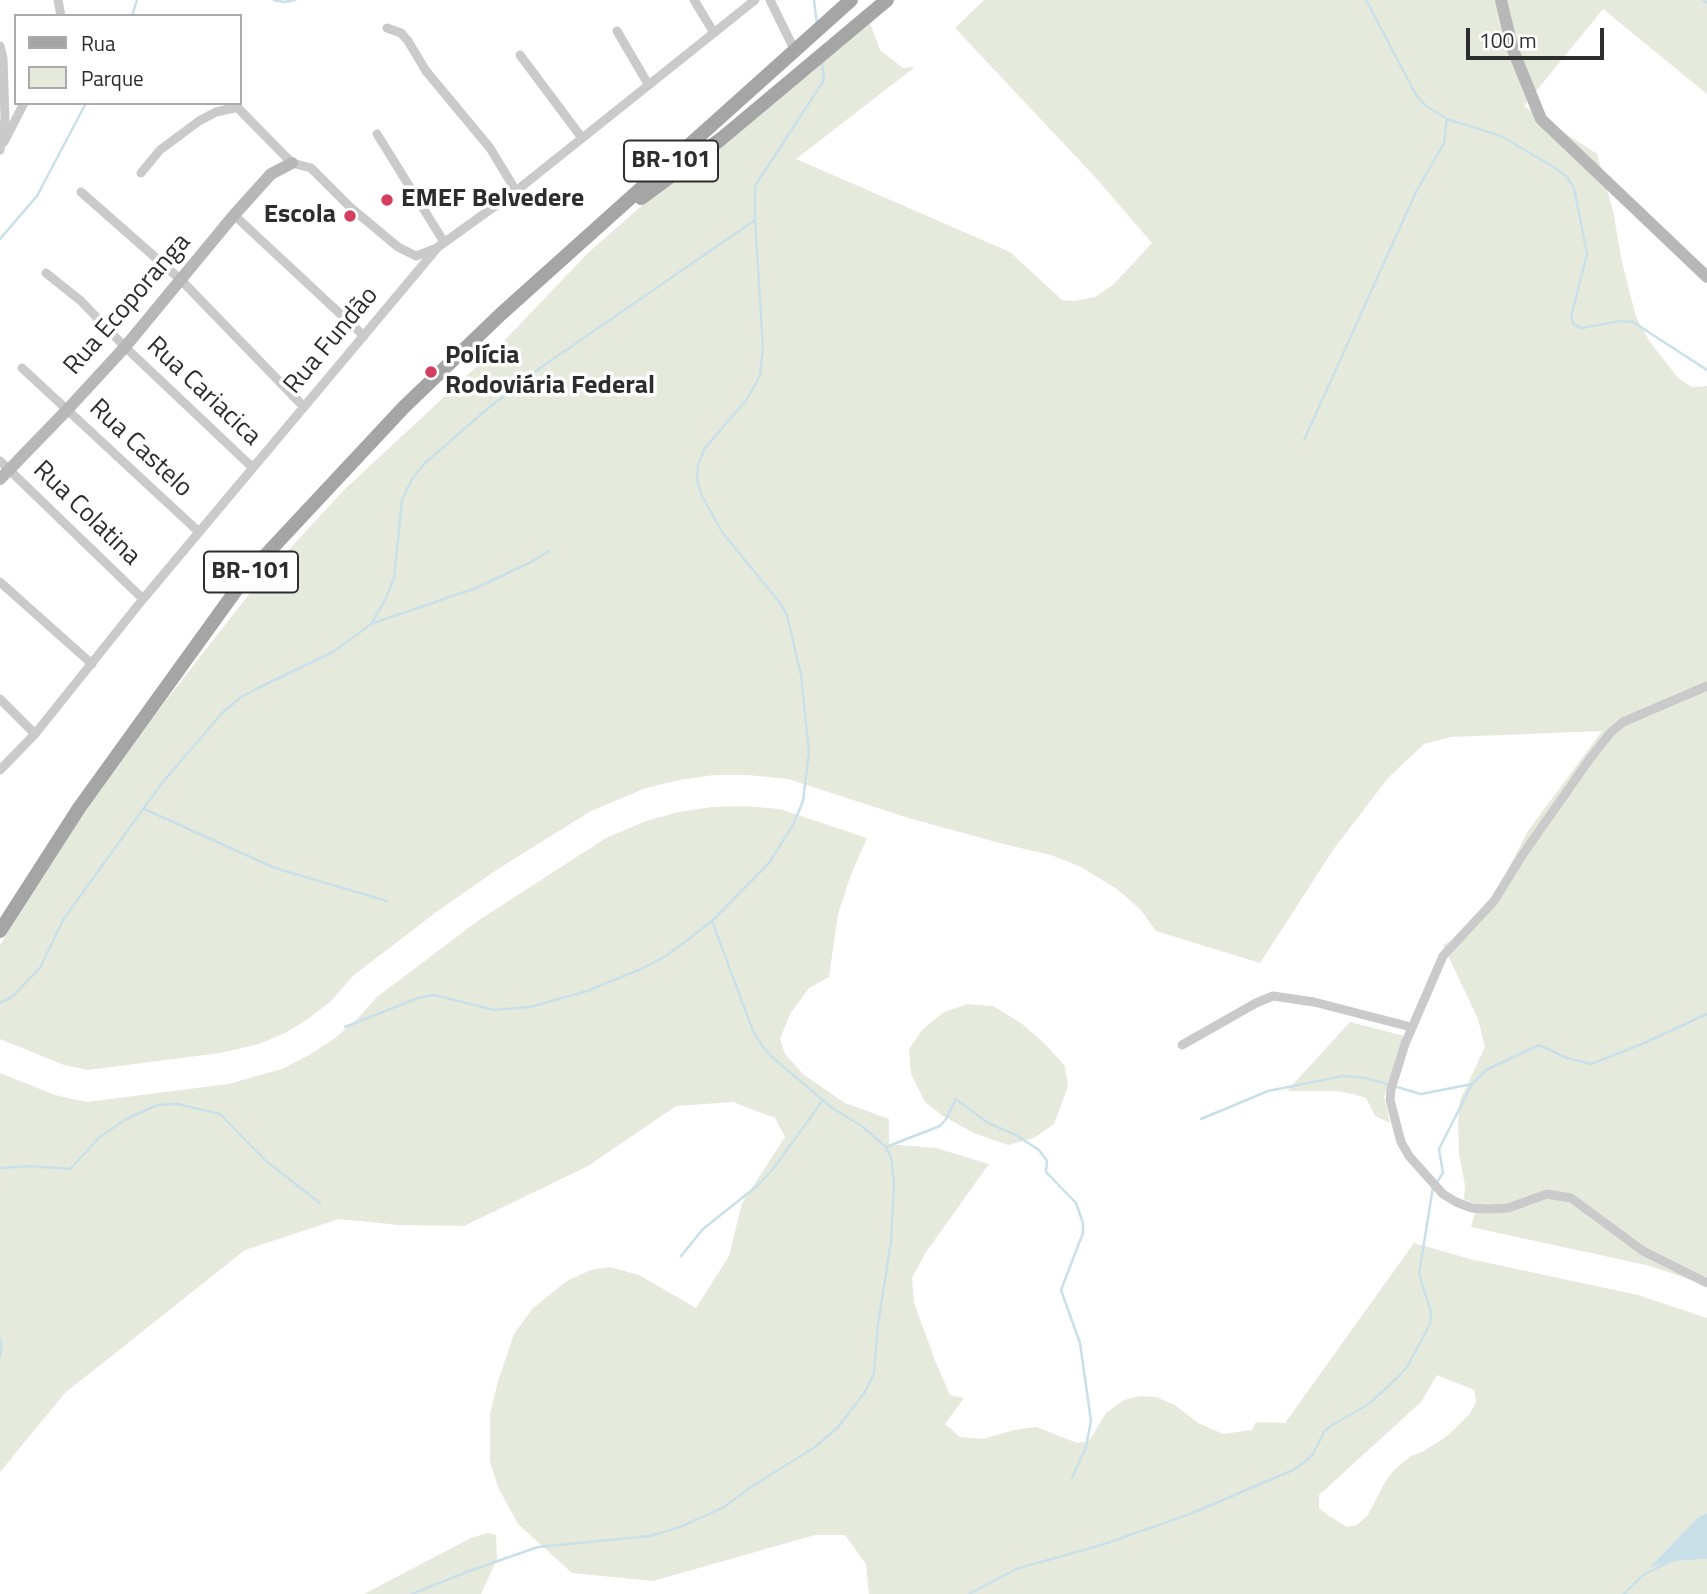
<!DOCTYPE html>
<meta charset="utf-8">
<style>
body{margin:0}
#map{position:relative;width:1707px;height:1594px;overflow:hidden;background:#fff;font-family:"Titillium Web",sans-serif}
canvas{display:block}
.legend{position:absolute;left:14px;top:14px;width:228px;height:91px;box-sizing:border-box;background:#fff;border:2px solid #ababab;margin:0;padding:9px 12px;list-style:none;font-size:21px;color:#2d2d2d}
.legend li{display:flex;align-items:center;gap:14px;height:35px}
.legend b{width:35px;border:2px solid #ababab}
.scale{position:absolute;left:1466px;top:28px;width:138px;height:32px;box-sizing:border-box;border:4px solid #2d2d2d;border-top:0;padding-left:9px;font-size:21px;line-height:24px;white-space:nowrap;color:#2d2d2d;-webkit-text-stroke:5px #fff;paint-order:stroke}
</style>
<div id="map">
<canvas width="1707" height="1594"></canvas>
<ul class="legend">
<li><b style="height:9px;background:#a5a5a5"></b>Rua</li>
<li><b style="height:19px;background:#e5eadc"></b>Parque</li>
</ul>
<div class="scale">100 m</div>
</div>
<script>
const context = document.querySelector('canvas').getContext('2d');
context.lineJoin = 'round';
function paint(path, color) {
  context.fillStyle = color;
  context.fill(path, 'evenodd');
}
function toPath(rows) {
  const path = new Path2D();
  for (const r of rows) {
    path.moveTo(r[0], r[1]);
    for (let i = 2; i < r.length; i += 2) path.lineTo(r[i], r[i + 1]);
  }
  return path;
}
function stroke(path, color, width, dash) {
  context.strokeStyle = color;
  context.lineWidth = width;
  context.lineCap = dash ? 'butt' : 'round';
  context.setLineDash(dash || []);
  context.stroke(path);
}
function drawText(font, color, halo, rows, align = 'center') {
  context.font = font + ' "Titillium Web",sans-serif';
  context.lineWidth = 7;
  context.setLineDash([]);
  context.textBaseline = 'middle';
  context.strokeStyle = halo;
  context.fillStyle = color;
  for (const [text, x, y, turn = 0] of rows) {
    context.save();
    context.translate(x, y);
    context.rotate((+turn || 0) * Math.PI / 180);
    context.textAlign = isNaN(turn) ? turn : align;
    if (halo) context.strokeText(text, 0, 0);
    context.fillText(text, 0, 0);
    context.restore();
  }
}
const green = toPath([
 [984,0,1707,0,1707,94,1603,9,1524,106,1597,154,1613,211,1622,262,1636,317,1650,342,1678,378,1692,387,1707,386,1707,1285,1646,1265,1471,1227,1477,1205,1464,1199,1465,1185,1459,1154,1458,1121,1460,1100,1485,1047,1478,1019,1443,945,1460,937,1487,909,1528,831,1602,731,1451,737,1424,744,1388,778,1333,850,1260,963,1156,931,1140,909,1117,889,1079,866,1051,855,1007,845,912,819,788,779,748,775,714,775,679,780,646,788,591,811,498,869,439,910,354,975,330,1002,308,1019,285,1033,259,1044,220,1053,88,1070,64,1065,0,1039,0,945,65,837,139,735,257,584,344,490,504,341,588,253,865,9,880,50,903,68,915,67,796,159,1010,252,1062,300,1075,301,1095,297,1113,285,1152,243,1096,178,955,28],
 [746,806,780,809,867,838,850,877,838,914,829,977,809,988,790,1014,780,1039,785,1054,804,1075,845,1103,889,1119,889,1144,936,1148,989,1164,926,1252,912,1278,914,1303,936,1363,950,1395,964,1398,945,1424,960,1437,983,1439,1014,1430,1036,1427,1077,1443,1089,1441,1106,1413,1124,1400,1140,1396,1156,1397,1175,1405,1198,1423,1223,1434,1252,1430,1256,1422,1285,1423,1414,1243,1470,1259,1638,1295,1707,1318,1707,1513,1698,1517,1651,1566,1677,1561,1707,1559,1707,1594,869,1594,866,1564,845,1535,815,1535,653,1581,572,1573,518,1524,498,1487,490,1461,490,1414,498,1381,514,1334,533,1308,567,1281,591,1270,610,1267,639,1275,696,1308,729,1256,742,1203,785,1137,775,1118,733,1102,676,1106,588,1166,464,1226,399,1225,339,1219,245,1250,65,1393,0,1472,0,1073,55,1095,87,1102,228,1084,282,1069,309,1055,334,1039,357,1019,377,997,479,920,606,838,646,821,679,812,712,807],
 [1437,1375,1474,1390,1476,1402,1469,1415,1447,1436,1424,1451,1411,1456,1395,1469,1385,1482,1368,1515,1357,1525,1347,1527,1329,1516,1319,1508,1319,1495,1421,1402],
 [968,1004,993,1006,1021,1023,1044,1043,1065,1066,1068,1086,1054,1124,1034,1138,1008,1145,974,1133,943,1116,925,1102,911,1074,909,1049,923,1029,944,1012],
 [1350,1022,1405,1036,1384,1097,1390,1123,1375,1116,1366,1098,1353,1094,1336,1091,1287,1091],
 [488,1533,496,1535,497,1559,481,1594,364,1594,471,1538]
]);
const water = toPath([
 [1707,1513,1707,1559,1677,1561,1650,1567,1698,1517]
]);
const stream = toPath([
 [274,0,284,2,295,0],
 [814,0,817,24],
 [1366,0,1416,95,1425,105,1447,119,1501,136,1552,166,1567,177,1574,188,1587,254,1571,317,1574,325,1582,328,1620,321,1633,322,1707,370],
 [1703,0,1707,3],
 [132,16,137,0],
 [0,239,37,196,86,103],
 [1304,440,1416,192,1444,143,1447,119],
 [371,624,476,588,533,561,549,551],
 [144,809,275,868,387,901],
 [0,1003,12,997,40,968,63,920,83,892,162,783,223,712,241,697,260,687,333,652,371,624,385,600,394,578,402,500,412,479,424,464,487,409,540,368,755,220],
 [345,1027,418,998,434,995,494,1010,530,1007,587,991,641,969,666,956,712,921,769,863,793,825,803,801,809,752,801,675,787,615,780,603,722,532,701,494,697,479,698,465,705,448,747,399,760,376,763,348,755,220,755,186,824,80,822,62],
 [1201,1119,1268,1091,1343,1076,1366,1078,1421,1094,1472,1084],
 [886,1147,940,1126,946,1119,956,1099,988,1123,1016,1135,1039,1150,1047,1161,1046,1172,1076,1203,1083,1223,1083,1233,1061,1290,1080,1343,1091,1421,1086,1447,1072,1478],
 [0,1168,30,1166,70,1169,100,1137,126,1119,157,1105,177,1104,220,1114,266,1161,320,1203],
 [1437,1182,1443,1173,1439,1149,1472,1084,1486,1070,1539,1045,1567,1058,1591,1064,1642,1044,1707,1014],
 [681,1256,703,1229,757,1186,773,1169,823,1100],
 [0,1339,2,1345,0,1357],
 [412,1594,469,1571,538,1547,650,1536,680,1527,724,1507,751,1487,815,1447,838,1427,865,1392,874,1374,878,1324,891,1242,894,1184,891,1157,886,1147,863,1127,831,1107,773,1058,763,1047,753,1031,712,921],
 [969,1594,1016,1569,1101,1545,1190,1514,1293,1470,1306,1461,1313,1454,1324,1432,1331,1426,1370,1403,1399,1376,1407,1367,1430,1324,1431,1312,1419,1274,1433,1187],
 [1624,1594,1643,1575,1669,1562]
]);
const street = toPath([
 [58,0,61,16],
 [694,0,714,33],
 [770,0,795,51],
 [387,28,401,33,408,41,426,71,490,148,516,191],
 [617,31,648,84],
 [0,46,3,58,5,119,0,150],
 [520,55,582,138],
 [233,103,292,163,311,168,350,207,398,247,416,256,437,248],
 [377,134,444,242],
 [4,142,24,103],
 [141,173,160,150,199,121,216,112,238,107],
 [81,192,181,280,304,407],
 [234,215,364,336],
 [46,273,81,301,125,347,253,468],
 [22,368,199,532],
 [0,461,143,599],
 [0,582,92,664],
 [1707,686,1623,722,1611,732,1589,760,1523,854,1494,901,1443,956,1405,1044,1391,1089,1390,1100,1401,1142,1409,1156,1443,1194,1456,1202,1472,1208,1488,1209,1508,1208,1547,1194,1571,1198,1643,1251,1707,1283],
 [0,699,35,734],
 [0,770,35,734,143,599,438,247,516,191,755,0],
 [1182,1045,1256,1003,1273,996,1314,1002,1411,1027]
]);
const secondary = toPath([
 [1501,0,1513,50,1541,119,1707,277],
 [0,479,67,410,125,347,234,215,271,174,292,163]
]);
const primary = toPath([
 [641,198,721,139,887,0],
 [0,931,79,808,247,575,404,407,501,314,851,0]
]);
const markers = [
 [387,200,7,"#d53f5f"],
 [350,216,7,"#d53f5f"],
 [431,372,7,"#d53f5f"]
];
const shields = [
 [671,161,94],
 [251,572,94]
];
const shieldNames = [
 ["BR-101",671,161],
 ["BR-101",251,572]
];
const poiNames = [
 ["EMEF Belvedere",401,200],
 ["Escola",336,216,"right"],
 ["Polícia",445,357],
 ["Rodoviária Federal",445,387]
];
const streetNames = [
 ["Rua Ecoporanga",128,305,-49],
 ["Rua Fundão",332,341,-50],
 ["Rua Cariacica",203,392,43],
 ["Rua Castelo",140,449,43],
 ["Rua Colatina",86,514,44]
];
paint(green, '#e5eadc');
paint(water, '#cae0e8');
stroke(stream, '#cae0e8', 2.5);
stroke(street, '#cacaca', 9);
stroke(secondary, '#b7b7b7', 12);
stroke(primary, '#a5a5a5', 14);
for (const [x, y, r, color] of markers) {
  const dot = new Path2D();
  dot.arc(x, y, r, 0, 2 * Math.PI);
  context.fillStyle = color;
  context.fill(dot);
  stroke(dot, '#fff', 2.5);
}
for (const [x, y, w] of shields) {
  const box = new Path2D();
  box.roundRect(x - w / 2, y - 20.5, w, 41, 5);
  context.fillStyle = '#fff';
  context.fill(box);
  stroke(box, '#2d2d2d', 2);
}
drawText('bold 24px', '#2d2d2d', null, shieldNames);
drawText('bold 26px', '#2d2d2d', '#fff', poiNames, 'left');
drawText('26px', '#2d2d2d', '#fff', streetNames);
</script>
